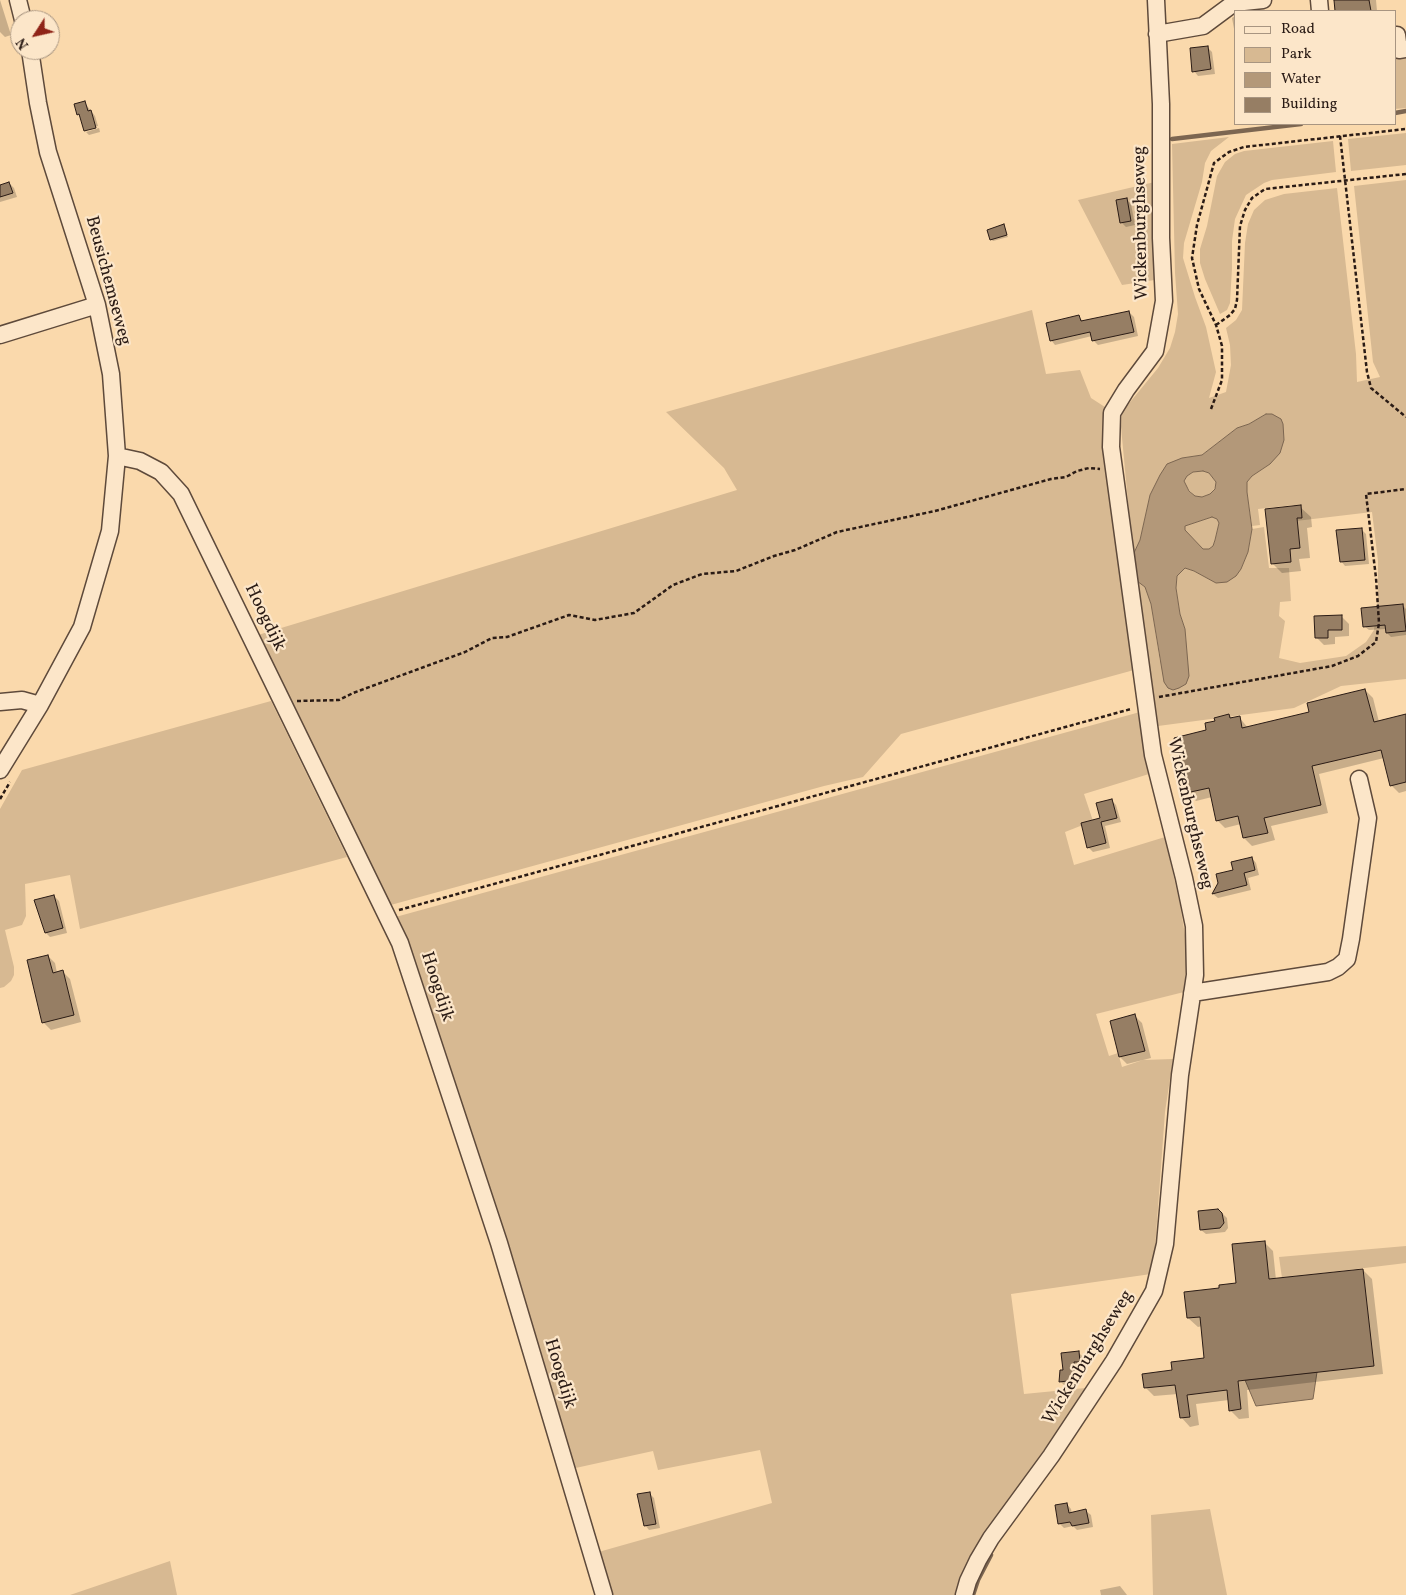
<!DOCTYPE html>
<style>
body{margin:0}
#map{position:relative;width:1406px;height:1595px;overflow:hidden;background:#fad9ac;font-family:Vollkorn,serif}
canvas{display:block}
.legend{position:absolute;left:1234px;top:10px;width:162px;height:115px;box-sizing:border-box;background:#fce6c9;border:1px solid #a89581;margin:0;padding:6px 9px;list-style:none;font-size:15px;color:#2a1b15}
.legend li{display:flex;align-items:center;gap:10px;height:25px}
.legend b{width:25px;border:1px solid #a89581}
.north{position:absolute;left:10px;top:10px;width:50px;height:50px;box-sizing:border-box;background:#fce6c9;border:1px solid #a89581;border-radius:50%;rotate:235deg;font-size:14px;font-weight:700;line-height:20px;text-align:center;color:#2a1b15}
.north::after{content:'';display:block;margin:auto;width:18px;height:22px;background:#8f2418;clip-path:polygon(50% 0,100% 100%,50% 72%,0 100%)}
</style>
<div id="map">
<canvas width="1406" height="1595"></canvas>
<ul class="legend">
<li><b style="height:6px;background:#fce6c9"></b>Road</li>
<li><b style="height:14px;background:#d7b992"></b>Park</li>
<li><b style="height:14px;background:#b39879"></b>Water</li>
<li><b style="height:14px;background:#967e64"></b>Building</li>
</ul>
<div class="north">N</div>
</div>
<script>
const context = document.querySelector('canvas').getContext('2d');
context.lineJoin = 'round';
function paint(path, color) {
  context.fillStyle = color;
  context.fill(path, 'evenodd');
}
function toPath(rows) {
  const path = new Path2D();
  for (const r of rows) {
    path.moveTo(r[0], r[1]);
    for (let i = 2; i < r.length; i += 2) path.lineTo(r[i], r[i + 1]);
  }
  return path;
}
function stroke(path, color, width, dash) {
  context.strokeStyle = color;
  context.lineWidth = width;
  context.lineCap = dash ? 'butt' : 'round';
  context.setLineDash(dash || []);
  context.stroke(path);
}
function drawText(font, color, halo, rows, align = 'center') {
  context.font = font + ' Vollkorn,serif';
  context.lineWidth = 4.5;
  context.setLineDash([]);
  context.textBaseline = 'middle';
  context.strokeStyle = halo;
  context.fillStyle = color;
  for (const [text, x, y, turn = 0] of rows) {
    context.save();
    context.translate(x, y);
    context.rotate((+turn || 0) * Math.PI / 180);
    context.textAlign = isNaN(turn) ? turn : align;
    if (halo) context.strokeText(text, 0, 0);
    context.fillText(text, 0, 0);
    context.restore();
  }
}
const green = toPath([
 [1406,54,1406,108,1395,109,1395,56],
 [1406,133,1406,165,1351,171,1348,139],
 [1229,137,1211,151,1205,163,1202,182,1184,243,1183,258,1195,297,1206,327,1216,372,1209,398,1226,392,1231,365,1230,345,1226,328,1236,320,1242,310,1245,243,1248,224,1254,210,1265,200,1284,194,1337,188,1356,354,1357,382,1380,377,1373,362,1354,186,1406,180,1406,679,1341,686,1294,708,1158,726,1143,635,1137,581,1145,587,1151,604,1160,661,1186,645,1185,629,1180,614,1176,588,1177,576,1185,568,1194,571,1216,583,1241,569,1248,552,1252,529,1264,527,1269,568,1289,568,1291,601,1280,602,1279,616,1285,621,1279,658,1300,663,1346,656,1366,642,1374,630,1378,596,1378,561,1372,512,1296,521,1294,505,1258,509,1260,525,1252,526,1247,492,1247,482,1252,476,1270,464,1266,414,1249,424,1237,428,1202,455,1182,458,1150,495,1140,540,1133,555,1121,427,1122,412,1158,368,1170,348,1175,332,1178,314,1175,273,1172,144],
 [1333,141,1336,172,1272,180,1264,183,1246,195,1235,219,1232,241,1232,268,1230,303,1227,310,1220,314,1205,279,1200,263,1200,249,1207,226,1217,176,1225,162,1235,154,1244,151],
 [1159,181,1161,279,1122,285,1078,200],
 [1032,310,1046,374,1080,370,1091,398,1108,409,1134,670,901,734,863,777,824,786,387,906,258,635,737,490,724,468,666,412],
 [1203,471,1209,473,1216,482,1215,488,1210,494,1202,497,1195,496,1191,492,1186,486,1184,481,1187,476,1193,472],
 [1212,517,1218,519,1219,523,1215,540,1213,546,1209,549,1203,549,1185,530,1185,526],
 [271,701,347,857,80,929,70,875,25,884,26,916,22,925,5,930,14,967,14,975,11,981,4,987,0,988,0,809,22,770],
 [1140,712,1149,774,1084,794,1093,821,1065,832,1074,865,1165,837,1180,905,1186,941,1186,966,1184,992,1096,1014,1109,1056,1118,1053,1122,1067,1143,1060,1173,1059,1165,1112,1154,1262,1151,1274,1011,1294,1024,1394,1086,1388,1018,1488,957,1595,608,1595,595,1553,772,1503,760,1450,658,1470,653,1451,571,1469,392,918],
 [1406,1246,1406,1263,1282,1278,1279,1257],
 [1210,1509,1227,1595,1153,1595,1151,1515],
 [170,1561,177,1595,70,1595]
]);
const water = toPath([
 [1266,414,1272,414,1281,419,1283,424,1284,440,1280,453,1270,464,1252,476,1247,482,1247,492,1252,529,1248,552,1241,569,1236,576,1227,582,1216,583,1194,571,1185,568,1177,576,1176,588,1180,614,1185,629,1189,676,1186,684,1179,688,1173,690,1168,688,1164,682,1151,604,1145,587,1137,581,1133,555,1140,540,1150,495,1160,475,1167,464,1182,458,1202,455,1237,428,1249,424,1266,414],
 [1203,471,1209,473,1216,482,1215,489,1210,494,1202,497,1195,496,1189,491,1184,481,1187,476,1193,472,1203,471],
 [1212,517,1217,519,1219,523,1215,540,1213,546,1209,549,1203,549,1185,530,1185,526,1212,517],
 [1317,1372,1313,1399,1256,1406,1245,1380,1317,1372]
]);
const shadow = toPath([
 [0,0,11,35,5,37,0,32],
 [1335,0,1376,0,1377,11,1336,11],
 [1235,16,1235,34,1232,18],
 [1208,48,1212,52,1215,74,1198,76,1194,71],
 [84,102,95,116,98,126,86,129,86,132,81,117,78,114],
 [1292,124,1312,124,1294,125],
 [99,128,100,132,89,135,86,132],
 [9,183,14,188,17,197,0,202,0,186],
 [1127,200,1131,204,1135,225,1126,227,1121,222],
 [1004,226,1008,237,993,241,991,239],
 [1129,312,1134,317,1138,336,1098,345,1093,340,1092,336,1055,345,1051,340,1079,317,1084,322],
 [1300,507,1311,517,1312,527,1307,528,1310,558,1299,559,1301,571,1282,573,1272,563],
 [1361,529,1366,534,1369,564,1345,566,1341,561],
 [1402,605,1406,609,1406,635,1391,637,1387,633,1386,629,1369,630,1364,626],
 [1341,616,1349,624,1349,636,1335,637,1335,644,1324,645,1317,638],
 [1365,690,1373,698,1379,722,1406,716,1406,791,1399,793,1391,785,1384,758,1319,774,1328,813,1271,826,1275,840,1252,846,1244,838,1241,824,1225,828,1217,820,1212,797,1196,801,1188,793,1175,739,1208,731,1216,722,1229,715,1233,719,1239,717,1248,728,1310,713],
 [1112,801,1116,805,1121,822,1105,826,1110,848,1093,852,1088,847],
 [1252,858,1256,863,1259,875,1248,878,1251,890,1218,898,1213,894,1234,871],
 [54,896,59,901,67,933,50,937,46,933],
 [48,956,55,963,57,973,63,972,70,979,81,1022,51,1030,44,1023],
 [1135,1016,1142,1023,1151,1058,1127,1064,1120,1057],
 [1222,1213,1227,1218,1228,1228,1225,1232,1206,1234,1201,1230],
 [1264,1242,1273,1251,1276,1280,1363,1270,1372,1279,1383,1374,1247,1390,1249,1418,1239,1419,1230,1410,1229,1400,1196,1404,1199,1425,1190,1427,1181,1417,1178,1394,1154,1396,1145,1387,1173,1371,1206,1359,1202,1326,1198,1327,1188,1318,1220,1289,1238,1284],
 [1078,1352,1083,1357,1084,1366,1078,1366,1080,1384,1065,1386,1060,1381,1065,1371],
 [649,1493,654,1498,660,1528,649,1530,645,1525],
 [1067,1504,1071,1509,1072,1514,1086,1511,1091,1515,1093,1527,1077,1530,1073,1526,1064,1528,1059,1523],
 [1120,1586,1127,1595,1101,1595,1100,1590]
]);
const stream = toPath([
 [1395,113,1406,111],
 [1172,139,1301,124],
 [973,1595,978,1580,991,1555]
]);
const building = toPath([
 [1334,0,1369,0,1371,11,1335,11,1334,0],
 [1208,46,1211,69,1192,72,1190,48,1208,46],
 [85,101,88,111,91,110,96,128,84,131,79,114,77,115,74,104,85,101],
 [9,182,13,193,0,197,0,185,9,182],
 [1127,198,1131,221,1120,223,1116,200,1127,198],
 [1004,224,1007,235,990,240,987,230,1004,224],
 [1129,311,1134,332,1092,341,1090,332,1050,341,1046,323,1079,315,1081,321,1129,311],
 [1301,505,1302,518,1297,518,1300,548,1290,549,1291,562,1271,564,1265,509,1301,505],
 [1362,528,1365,560,1340,562,1336,530,1362,528],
 [1403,604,1406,631,1386,633,1385,625,1363,627,1361,608,1403,604],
 [1342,615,1342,630,1328,630,1328,638,1315,638,1314,616,1342,615],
 [1365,689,1374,722,1406,714,1406,782,1390,786,1381,750,1312,766,1321,805,1264,818,1268,833,1243,838,1238,816,1216,821,1209,788,1186,793,1174,738,1206,730,1205,723,1215,721,1214,718,1229,714,1230,718,1240,716,1242,728,1309,712,1307,703,1365,689],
 [1112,799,1117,818,1101,822,1106,843,1087,848,1081,823,1100,818,1096,803,1112,799],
 [1252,857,1255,870,1244,873,1247,885,1212,894,1218,883,1216,874,1233,870,1231,862,1252,857],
 [54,895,63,928,45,933,34,900,54,895],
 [48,955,53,973,63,970,74,1015,42,1023,27,960,48,955],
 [1135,1014,1145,1051,1119,1057,1110,1021,1135,1014],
 [1218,1209,1222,1213,1224,1223,1220,1228,1200,1230,1198,1211,1218,1209],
 [1265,1241,1269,1279,1363,1269,1374,1366,1238,1381,1241,1409,1229,1411,1227,1390,1187,1395,1190,1417,1180,1418,1175,1385,1144,1388,1142,1374,1172,1370,1171,1362,1204,1358,1200,1317,1187,1318,1184,1292,1219,1288,1219,1285,1236,1283,1232,1244,1265,1241],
 [1079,1351,1080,1362,1074,1362,1076,1380,1059,1382,1060,1370,1063,1370,1061,1353,1079,1351],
 [650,1492,656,1524,644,1526,637,1494,650,1492],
 [1067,1503,1069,1513,1086,1509,1089,1523,1072,1526,1070,1522,1058,1524,1055,1505,1067,1503]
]);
const path = toPath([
 [1340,136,1367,372,1371,388,1406,417],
 [1216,325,1230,315,1235,309,1237,300,1240,226,1245,210,1252,198,1265,189,1406,174],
 [1211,409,1222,380,1222,346,1216,325,1199,289,1192,258,1197,225,1214,163,1229,152,1244,147,1406,129],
 [1159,697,1332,666,1358,656,1376,642,1379,623,1376,578,1366,494,1406,489],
 [297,701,339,700,353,693,465,652,492,638,507,637,569,615,595,620,634,613,673,585,702,574,736,571,774,556,795,550,837,532,935,511,1051,479,1066,477,1077,471,1089,468,1100,469],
 [0,799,10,782],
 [399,910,1131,709]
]);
const minor = toPath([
 [18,0,23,20],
 [1319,0,1320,11],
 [1157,34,1203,26,1234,3,1263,0],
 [1395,35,1397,35,1399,50,1406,49],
 [0,335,97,305],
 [117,456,140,461,161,472,181,494,400,943,499,1243,604,1595],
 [0,702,22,700,40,705],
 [0,770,40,705,82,627,110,531,117,456,111,374,97,305,48,152,38,103,30,50],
 [1192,993,1328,972,1338,967,1347,959,1351,939,1368,818,1359,779],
 [964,1595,968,1581,978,1560,991,1538,1051,1456,1114,1361,1154,1291,1165,1244,1180,1075,1195,975,1194,926,1184,878,1153,755,1111,447,1112,413,1126,390,1155,351,1164,301,1161,238,1161,104,1156,0]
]);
const streetNames = [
 ["Wickenburghseweg",1142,223,-91],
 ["Beusichemseweg",107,281,75],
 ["Hoogdijk",264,618,64],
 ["Wickenburghseweg",1189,814,77],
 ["Hoogdijk",436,987,72],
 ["Wickenburghseweg",1089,1358,-58],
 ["Hoogdijk",559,1374,73]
];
paint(green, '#d7b992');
paint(water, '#b39879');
stroke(water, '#7c6651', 1);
paint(shadow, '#0003');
stroke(stream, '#7c6651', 4.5);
paint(building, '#967e64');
stroke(building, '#2a1b15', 1);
stroke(minor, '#5e4a3b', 19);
stroke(path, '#2a1b15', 2.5, [4, 2.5]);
stroke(minor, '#fce6c9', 16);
drawText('18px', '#2a1b15', '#fce6c9', streetNames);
</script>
